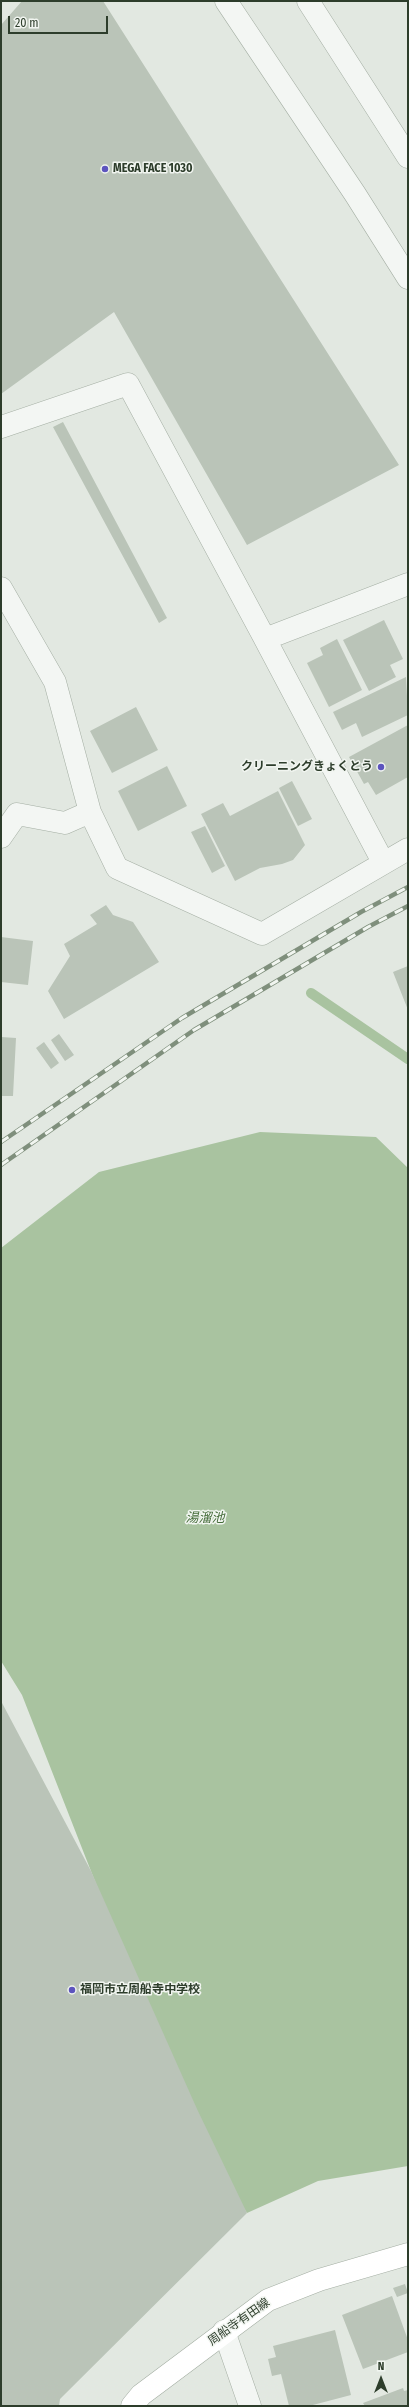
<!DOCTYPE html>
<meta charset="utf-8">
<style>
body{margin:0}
#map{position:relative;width:409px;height:2407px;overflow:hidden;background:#e2e8e1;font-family:"Fira Sans Condensed",sans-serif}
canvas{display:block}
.frame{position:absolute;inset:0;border:2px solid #2d3d2b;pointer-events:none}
.north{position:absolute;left:361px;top:2359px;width:40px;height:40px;-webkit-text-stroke:3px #f1f5f0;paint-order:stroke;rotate:0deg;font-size:11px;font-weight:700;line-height:16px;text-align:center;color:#2d3d2b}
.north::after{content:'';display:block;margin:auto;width:14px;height:18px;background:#2d3d2b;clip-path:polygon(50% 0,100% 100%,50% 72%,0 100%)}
.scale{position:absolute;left:8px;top:16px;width:100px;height:18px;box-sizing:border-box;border:2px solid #2d3d2b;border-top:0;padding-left:5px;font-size:12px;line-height:14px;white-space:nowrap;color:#2d3d2b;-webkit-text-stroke:3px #f1f5f0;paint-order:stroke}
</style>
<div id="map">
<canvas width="409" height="2407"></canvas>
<div class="frame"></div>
<div class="north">N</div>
<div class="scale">20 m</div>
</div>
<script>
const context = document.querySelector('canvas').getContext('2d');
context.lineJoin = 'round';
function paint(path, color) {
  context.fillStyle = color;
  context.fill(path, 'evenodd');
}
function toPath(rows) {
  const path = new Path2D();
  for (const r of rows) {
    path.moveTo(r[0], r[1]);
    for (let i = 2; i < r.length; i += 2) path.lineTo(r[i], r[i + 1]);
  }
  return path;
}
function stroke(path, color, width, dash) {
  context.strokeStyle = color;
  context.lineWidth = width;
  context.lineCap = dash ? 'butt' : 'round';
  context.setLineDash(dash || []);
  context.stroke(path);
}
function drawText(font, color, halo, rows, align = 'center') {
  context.font = font + ' "Fira Sans Condensed","Noto Sans JP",sans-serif';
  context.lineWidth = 3;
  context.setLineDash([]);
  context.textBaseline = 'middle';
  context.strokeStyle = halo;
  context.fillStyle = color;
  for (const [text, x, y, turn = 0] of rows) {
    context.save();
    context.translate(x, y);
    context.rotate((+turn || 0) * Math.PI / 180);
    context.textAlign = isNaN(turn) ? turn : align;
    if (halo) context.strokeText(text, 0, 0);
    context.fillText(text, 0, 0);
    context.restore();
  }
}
const water = toPath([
 [260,1132,376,1137,408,1168,408,2166,318,2181,247,2213,233,2192,116,1935,22,1695,1,1661,1,1248,99,1172]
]);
const stream = toPath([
 [311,993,408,1059]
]);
const building = toPath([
 [22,1,103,1,399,465,247,545,114,312,1,394,1,25],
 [63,422,167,618,159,623,53,427],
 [384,620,403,659,390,665,396,677,369,691,343,640],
 [337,639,362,690,329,707,307,663,323,655,320,648],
 [406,677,408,715,362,737,356,723,342,730,333,712],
 [136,707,158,750,112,773,90,731],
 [408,725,408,777,376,795,368,782,364,784,349,757],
 [167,766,187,806,138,831,118,791],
 [292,781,312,819,298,826,279,788],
 [278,791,305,845,293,860,282,864,260,868,235,881,201,814,223,803,230,816],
 [205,826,225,866,212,873,191,832],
 [106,905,113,915,133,922,159,962,64,1019,48,991,70,956,64,944,97,924,90,915],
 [1,937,33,941,28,985,1,982],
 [408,966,408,1010,393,972],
 [59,1034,74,1055,65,1061,51,1040],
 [1,1037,16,1038,13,1096,1,1096],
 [44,1042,59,1063,51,1069,36,1048],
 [1,1701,91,1871,197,2109,247,2213,60,2399,59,2406,1,2406],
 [405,2284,408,2293,397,2297,393,2288],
 [392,2296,408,2340,408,2352,363,2369,342,2315],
 [335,2330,351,2395,309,2406,289,2406,281,2374,272,2376,268,2359,276,2357,273,2346],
 [403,2388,404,2391,408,2390,408,2406,365,2406,363,2403]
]);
const minor = toPath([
 [1,427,128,384,265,639,408,584],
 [1,588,55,682,90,812,117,868,262,934,408,849],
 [265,639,383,862],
 [1,837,17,814,65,823,90,812],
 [224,2331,250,2406]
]);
const tertiary = toPath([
 [226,1,355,194,408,278],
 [308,1,408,157]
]);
const secondary = toPath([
 [132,2406,141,2395,268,2300,319,2280,408,2254]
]);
const rail = toPath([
 [1,1142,182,1018,361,912,408,887],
 [1,1165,194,1030,368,927,408,906]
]);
const markers = [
 [105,169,4,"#5d54be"],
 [381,767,4,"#5d54be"],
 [72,1990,4,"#5d54be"]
];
const poiNames = [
 ["MEGA FACE 1030",113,169],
 ["クリーニングきょくとう",373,767,"right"],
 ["福岡市立周船寺中学校",80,1990]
];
const streetNames = [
 ["周船寺有田線",239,2322,-35]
];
const waterNames = [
 ["湯溜池",205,1518]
];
paint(water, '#a9c3a0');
stroke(stream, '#a9c3a0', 10);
paint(building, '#bac4b8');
stroke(minor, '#a4aea3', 23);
stroke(tertiary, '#a4aea3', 23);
stroke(secondary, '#a4aea3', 23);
stroke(minor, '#f3f6f3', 22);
stroke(tertiary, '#f3f6f3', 22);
stroke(secondary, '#fff', 22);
stroke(rail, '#7f8f7c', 4.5);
stroke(rail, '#f1f5f0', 3, [9]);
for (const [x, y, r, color] of markers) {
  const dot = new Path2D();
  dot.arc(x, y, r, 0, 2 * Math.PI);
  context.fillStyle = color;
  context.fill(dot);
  stroke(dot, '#f1f5f0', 1.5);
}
drawText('bold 12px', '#2d3d2b', '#f1f5f0', poiNames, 'left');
drawText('12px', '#2d3d2b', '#f1f5f0', streetNames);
drawText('italic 13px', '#456c3a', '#f1f5f0', waterNames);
</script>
